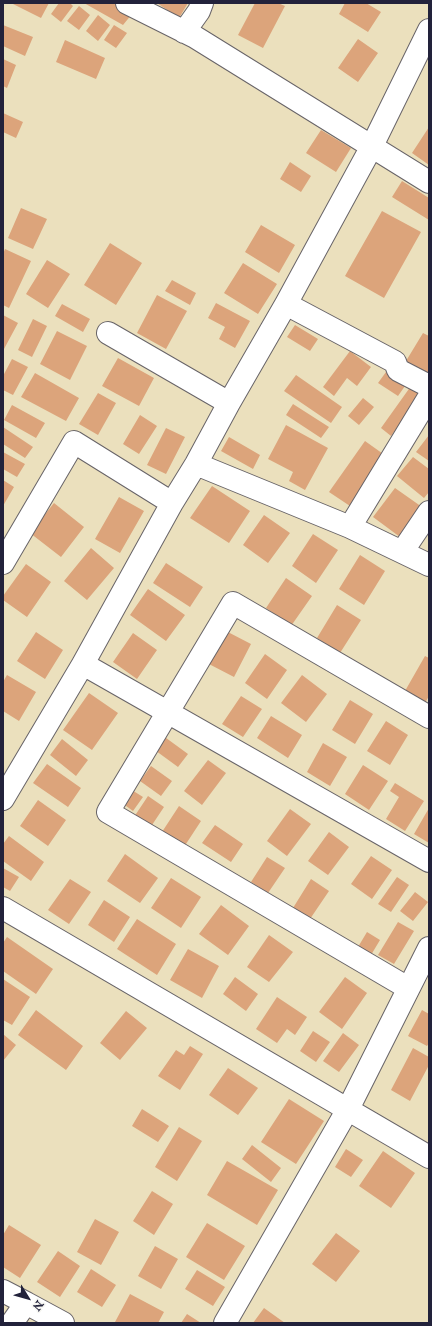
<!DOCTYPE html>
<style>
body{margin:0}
#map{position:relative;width:432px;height:1326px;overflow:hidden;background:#ebe0bd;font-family:"IM FELL English",serif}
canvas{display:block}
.frame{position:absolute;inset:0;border:4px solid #22223b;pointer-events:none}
.north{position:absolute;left:8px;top:1278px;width:40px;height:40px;-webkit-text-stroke:3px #f6f6f2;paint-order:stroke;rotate:127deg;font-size:11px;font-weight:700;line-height:16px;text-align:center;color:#22223b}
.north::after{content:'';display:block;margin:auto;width:14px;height:18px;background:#22223b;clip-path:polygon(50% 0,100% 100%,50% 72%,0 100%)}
</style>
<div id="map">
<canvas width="432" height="1326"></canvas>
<div class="frame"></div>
<div class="north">N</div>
</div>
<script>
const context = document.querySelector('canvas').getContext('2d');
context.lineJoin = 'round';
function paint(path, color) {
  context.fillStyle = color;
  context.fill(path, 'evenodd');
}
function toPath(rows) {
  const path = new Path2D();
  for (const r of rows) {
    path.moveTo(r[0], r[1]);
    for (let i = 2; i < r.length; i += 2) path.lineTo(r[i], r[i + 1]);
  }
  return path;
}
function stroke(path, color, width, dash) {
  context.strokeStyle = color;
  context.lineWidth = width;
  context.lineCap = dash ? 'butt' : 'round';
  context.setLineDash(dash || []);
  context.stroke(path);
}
const building = toPath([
 [11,3,49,3,41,18],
 [59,3,70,3,73,6,61,22,51,14],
 [84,3,113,3,132,14,123,25],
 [157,3,188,3,179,18],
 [255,3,278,3,285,6,263,48,238,35],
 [345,3,366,3,381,12,368,32,339,14],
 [79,6,90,15,79,30,67,21],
 [98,15,110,25,98,41,86,31],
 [3,25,33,37,25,56,3,46],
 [114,25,127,33,116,48,104,40],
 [358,39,378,53,358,82,338,68],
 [65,40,105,58,96,79,56,62],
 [3,59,16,65,7,88,3,86],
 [3,113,23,122,16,138,3,132],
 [429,127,429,165,412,153],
 [321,130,351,148,336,172,306,153],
 [290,162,311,176,301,192,280,179],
 [402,181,429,198,429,220,392,197],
 [21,208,47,219,33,249,8,238],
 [382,211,421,232,384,298,345,276],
 [261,225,295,245,279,273,245,252],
 [110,243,142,263,116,305,84,285],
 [5,249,31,261,9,308,3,305,3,254],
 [47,260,70,274,48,308,26,294],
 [243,263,277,284,258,314,224,293],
 [172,280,196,293,190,305,165,291],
 [157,295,187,311,166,349,137,333],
 [216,303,250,321,235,348,219,339,225,327,208,318],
 [62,304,90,319,83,332,55,316],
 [3,315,18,323,4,349,3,348],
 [33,319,47,326,32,357,18,350],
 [295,325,318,339,310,351,287,337],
 [57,331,87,346,70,380,40,364],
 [423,333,429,336,429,375,406,361],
 [350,351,371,367,357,386,347,378,334,396,323,387],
 [118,358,154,378,139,406,102,386],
 [12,359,28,367,13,395,3,390,3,376],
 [386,372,405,386,398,396,378,383],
 [35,373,79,398,66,421,21,397],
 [296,375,342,407,331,423,284,391],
 [411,386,422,393,391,436,381,428],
 [98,393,116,403,98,435,79,424],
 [363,398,374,407,359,425,348,416],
 [293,404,329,427,321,438,286,415],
 [12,405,45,423,36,438,4,420],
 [140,415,157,426,139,454,123,444],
 [286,425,328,448,305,490,289,481,293,472,268,459],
 [3,427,33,447,25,458,3,444],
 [166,428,185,437,166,474,147,465],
 [429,435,429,461,416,452],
 [229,437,260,455,253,469,221,451],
 [365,441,386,456,350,506,329,492],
 [3,452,25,464,17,477,3,469],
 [413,457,429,469,429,492,424,498,397,476],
 [3,480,14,487,3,506],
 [212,486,250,511,229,543,190,518],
 [395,488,422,507,400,537,373,517],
 [119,497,144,511,120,553,95,539],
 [54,503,84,527,61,557,30,533],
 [264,515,290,533,268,563,243,545],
 [313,534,338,550,316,583,292,566],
 [91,548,114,568,87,600,64,581],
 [360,555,385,571,364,605,339,589],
 [166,563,203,587,190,607,153,583],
 [26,564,51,582,27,617,3,600,3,596],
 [286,578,312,596,291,626,266,608],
 [148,589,185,615,166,641,130,615],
 [337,605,361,620,340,653,317,638],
 [224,630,251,644,234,677,207,663],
 [36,632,63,650,45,679,17,661],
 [133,633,157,650,137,679,113,662],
 [265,654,287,670,267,699,245,683],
 [425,656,429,658,429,696,425,703,405,691],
 [7,675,36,692,19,721,3,711,3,682],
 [302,675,327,694,306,722,281,703],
 [89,693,118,713,92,750,63,730],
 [241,696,262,709,243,737,222,724],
 [350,700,373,714,355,744,332,730],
 [271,716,302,735,288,758,257,738],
 [386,721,408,735,390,765,367,751],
 [162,735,188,754,178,767,152,748],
 [62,739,88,760,76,776,50,755],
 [323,743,347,757,330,786,307,772],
 [208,760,226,773,202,805,184,791],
 [47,764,81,788,68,807,33,783],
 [363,765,388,781,369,810,345,794],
 [151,766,172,781,161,796,140,781],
 [395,783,424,801,405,831,386,819,399,797,390,791],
 [127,787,143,797,133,811,118,800],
 [148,796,164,807,148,831,132,820],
 [38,800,66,820,48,846,20,826],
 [179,806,201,821,184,847,162,832],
 [429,808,429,843,414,834],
 [290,809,311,824,287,856,267,841],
 [215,825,243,844,231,862,202,843],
 [329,832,349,847,328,875,308,861],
 [9,836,44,862,31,881,3,861,3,844],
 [125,854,158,878,140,903,107,881],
 [371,856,392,870,372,899,351,884],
 [267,857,285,868,268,893,251,882],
 [3,868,19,877,10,891,3,887],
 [397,877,409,885,391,912,378,904],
 [171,878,201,897,181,928,151,908],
 [70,879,91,892,69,924,48,910],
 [311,879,329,891,310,919,293,908],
 [415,892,428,902,413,921,400,911],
 [104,900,130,917,114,942,88,925],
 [221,905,249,926,228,955,199,934],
 [137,919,176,944,157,975,117,949],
 [398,922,414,931,394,964,378,955],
 [367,932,380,940,371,955,358,947],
 [269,935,293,952,269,982,247,967],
 [7,937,53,969,36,994,3,971,3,943],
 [188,949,219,966,202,998,170,980],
 [235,977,258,994,246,1011,223,994],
 [345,977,367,993,342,1029,319,1012],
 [3,979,30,997,12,1025,3,1020],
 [277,997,307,1017,295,1035,287,1029,277,1043,256,1029],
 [36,1010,83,1046,66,1070,18,1035],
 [422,1010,429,1014,429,1043,427,1046,408,1036],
 [126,1011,147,1028,120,1060,100,1043],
 [313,1031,330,1042,316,1062,300,1051],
 [343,1033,359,1045,339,1072,323,1061],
 [3,1034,16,1045,3,1061],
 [190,1046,203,1054,180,1090,158,1076,176,1050,184,1055],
 [413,1048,429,1057,429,1065,410,1101,391,1090],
 [228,1068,258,1088,238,1115,209,1095],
 [289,1099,324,1121,296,1164,261,1142],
 [142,1109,169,1126,158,1142,132,1126],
 [179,1127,202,1141,177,1181,155,1167],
 [252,1145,281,1168,271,1182,242,1159],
 [346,1149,363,1160,351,1177,335,1167],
 [383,1151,415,1173,391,1208,359,1186],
 [227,1161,278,1190,257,1225,207,1195],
 [152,1191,173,1204,154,1235,133,1221],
 [95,1219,119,1232,101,1265,77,1252],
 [207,1223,245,1246,224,1280,186,1257],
 [9,1225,41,1245,20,1278,3,1267,3,1235],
 [336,1233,360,1251,336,1282,312,1264],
 [155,1246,178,1259,161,1289,138,1276],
 [58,1251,80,1266,60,1297,37,1282],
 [91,1269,116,1285,102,1307,77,1292],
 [197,1270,225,1287,213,1306,185,1289],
 [130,1294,164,1312,158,1323,117,1323,115,1322],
 [264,1308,285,1323,253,1323],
 [187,1314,201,1323,181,1323]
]);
const minor = toPath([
 [127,3,195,37,429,182],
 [184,32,199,11,202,3],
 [286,304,395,362,398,370,429,386],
 [108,333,229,403],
 [196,464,350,527,429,565],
 [350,527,429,397],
 [402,552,429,512],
 [3,563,74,442,172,503],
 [83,664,429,861],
 [3,799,83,664,172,503,196,464,229,403,286,304,372,146,429,30],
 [3,908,429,1157],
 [408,988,108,812,233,603,429,717],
 [3,1291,26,1303],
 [12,1323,26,1303,63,1323],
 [225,1323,348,1109,429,948]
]);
paint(building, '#dca47b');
stroke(minor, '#686468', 24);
stroke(minor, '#fff', 22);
</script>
